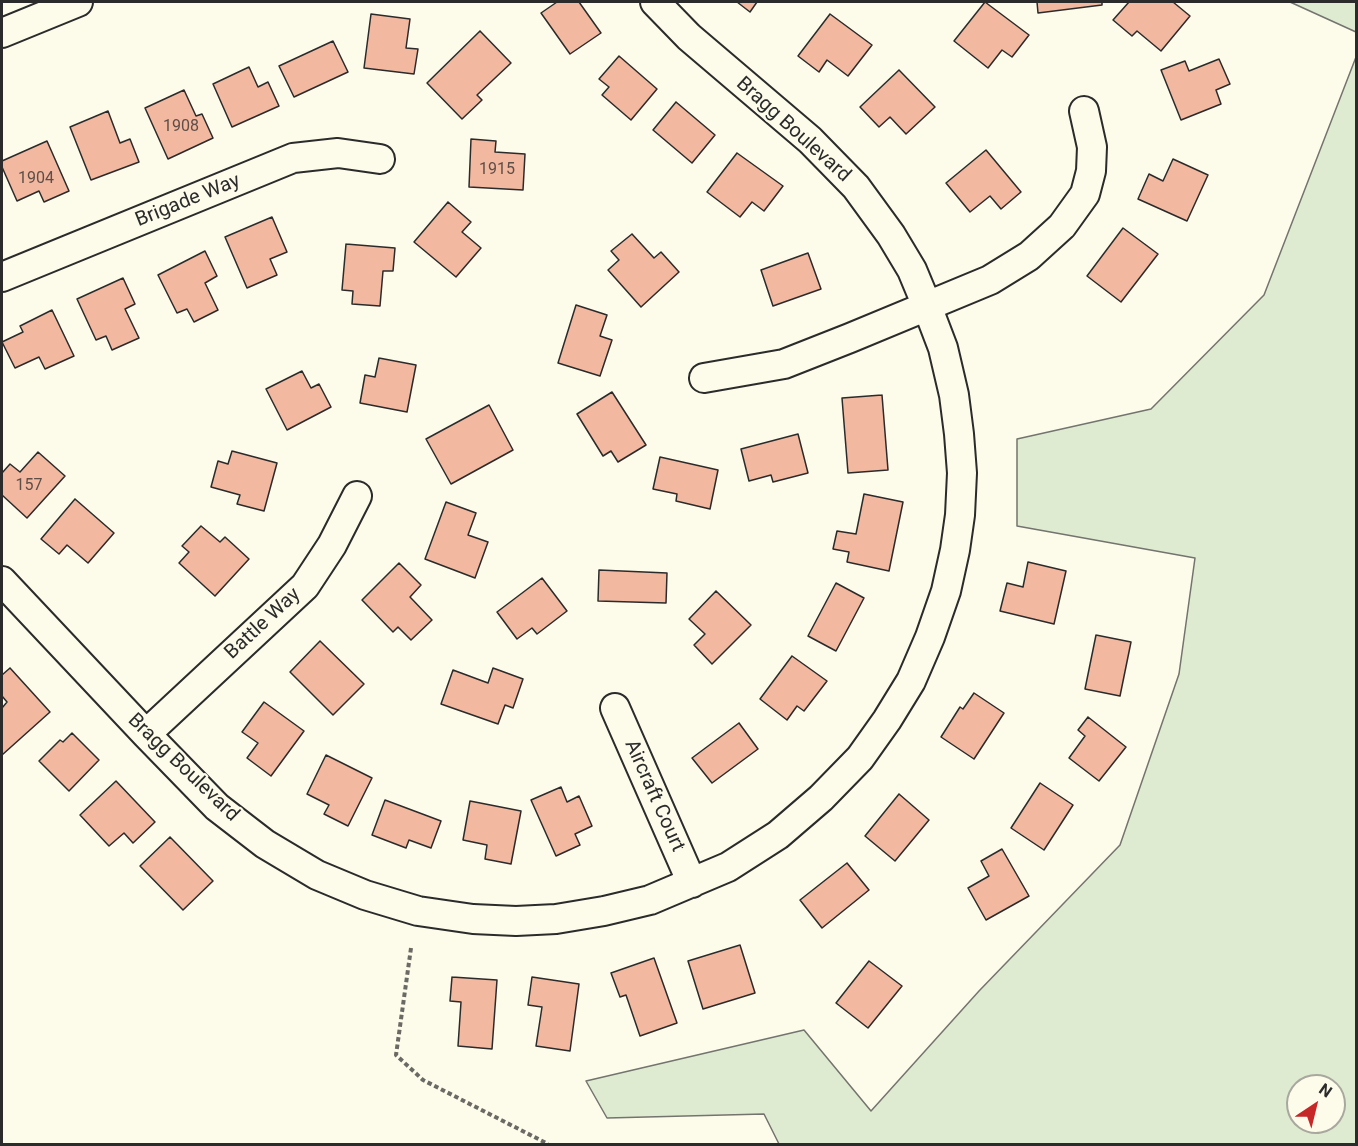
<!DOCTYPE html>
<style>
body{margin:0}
#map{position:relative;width:1358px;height:1146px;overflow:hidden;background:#fdfbea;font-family:Roboto,sans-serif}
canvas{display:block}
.frame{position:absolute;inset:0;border:3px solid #2b2b2b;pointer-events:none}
.north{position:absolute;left:1286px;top:1074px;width:60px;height:60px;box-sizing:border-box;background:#fdfbea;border:2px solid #a9a89e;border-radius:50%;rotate:35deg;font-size:16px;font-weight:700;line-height:24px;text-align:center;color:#2b2b2b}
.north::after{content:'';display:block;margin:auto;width:21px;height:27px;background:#c62828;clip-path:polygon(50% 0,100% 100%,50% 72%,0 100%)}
</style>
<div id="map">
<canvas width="1358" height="1146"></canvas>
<div class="frame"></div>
<div class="north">N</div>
</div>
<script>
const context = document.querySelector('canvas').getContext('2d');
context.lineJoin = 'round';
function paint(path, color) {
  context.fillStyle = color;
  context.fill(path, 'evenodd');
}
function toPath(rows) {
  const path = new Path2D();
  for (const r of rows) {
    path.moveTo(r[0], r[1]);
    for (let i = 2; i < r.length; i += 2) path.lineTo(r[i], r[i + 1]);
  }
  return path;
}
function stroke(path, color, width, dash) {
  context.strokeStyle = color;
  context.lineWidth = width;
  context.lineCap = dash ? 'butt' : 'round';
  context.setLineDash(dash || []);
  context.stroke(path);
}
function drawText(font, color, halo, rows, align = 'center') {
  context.font = font + ' Roboto,sans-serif';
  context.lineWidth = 4.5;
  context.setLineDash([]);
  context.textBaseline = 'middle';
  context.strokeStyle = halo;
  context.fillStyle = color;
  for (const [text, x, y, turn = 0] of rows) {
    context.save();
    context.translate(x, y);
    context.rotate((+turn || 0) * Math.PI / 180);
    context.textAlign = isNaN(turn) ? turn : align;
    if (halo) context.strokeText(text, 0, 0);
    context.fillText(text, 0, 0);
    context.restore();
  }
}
const green = toPath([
 [1290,2,1356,2,1356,32,1290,2],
 [1356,57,1356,1144,779,1144,764,1114,607,1118,586,1081,804,1030,871,1111,979,991,1120,845,1179,674,1195,558,1017,526,1017,439,1151,409,1264,295,1356,57],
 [1298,1086,1334,1086,1334,1122,1298,1122,1298,1086]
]);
const building = toPath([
 [557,2,579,2,601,33,570,54,541,13,557,2],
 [737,2,757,2,750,12,737,2],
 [985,2,1029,35,1012,57,1002,50,988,68,954,41,985,2],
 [1037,2,1102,2,1102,5,1038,13,1037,2],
 [1129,2,1173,2,1190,16,1161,51,1137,31,1132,36,1113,20,1129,2],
 [371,14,410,19,406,48,418,49,414,74,364,68,371,14],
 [830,14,872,45,848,76,827,60,819,72,798,56,830,14],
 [480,31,511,63,477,95,482,100,462,119,427,83,480,31],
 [333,41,348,72,294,97,279,66,333,41],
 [619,56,657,89,631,120,602,95,609,87,599,79,619,56],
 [1219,59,1230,84,1216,90,1221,104,1181,120,1161,70,1185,61,1189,71,1219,59],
 [249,67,258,87,268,82,279,106,232,127,213,84,249,67],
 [899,70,935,107,906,134,890,117,879,127,860,107,899,70],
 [184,90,196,116,202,114,213,138,168,159,145,108,184,90],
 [676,102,715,135,692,163,653,130,676,102],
 [108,111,120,143,130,139,139,162,91,180,70,127,108,111],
 [471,139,496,141,495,152,525,154,523,190,469,187,471,139],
 [47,141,69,191,44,202,39,191,17,201,2,167,2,161,47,141],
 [986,150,1021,192,1001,209,990,196,970,212,946,183,986,150],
 [737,153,783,186,764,211,752,202,740,217,707,192,737,153],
 [1173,159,1208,175,1187,221,1138,199,1149,174,1163,181,1173,159],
 [448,202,471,222,462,232,481,248,456,277,414,242,448,202],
 [272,217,287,252,270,259,277,275,247,288,225,237,272,217],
 [1123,228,1158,254,1121,302,1087,276,1123,228],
 [632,234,654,258,661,252,679,272,641,307,608,270,619,260,611,251,632,234],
 [346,244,395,248,393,271,383,271,380,306,352,304,353,291,342,290,346,244],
 [205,251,217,276,205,283,218,310,194,322,187,309,177,313,158,275,205,251],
 [808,253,821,289,773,306,761,270,808,253],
 [123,278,135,304,125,309,139,338,112,350,106,336,96,340,77,299,123,278],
 [576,305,607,315,600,336,612,340,600,376,558,363,576,305],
 [52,310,74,356,45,369,39,357,15,368,2,342,23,332,20,326,52,310],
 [379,358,416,365,407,412,360,403,365,375,375,377,379,358],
 [302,371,311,388,319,384,331,407,287,430,266,389,302,371],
 [612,392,646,445,618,462,611,451,603,456,577,414,612,392],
 [882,395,888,470,848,473,842,398,882,395],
 [489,405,513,450,451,484,426,439,489,405],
 [798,434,808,473,773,482,771,475,749,481,741,449,798,434],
 [232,451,277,463,264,511,237,504,240,495,211,487,218,461,228,464,232,451],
 [38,452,65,476,27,518,2,495,2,473,10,464,20,472,38,452],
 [660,457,718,470,710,509,676,501,677,494,653,489,660,457],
 [864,494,903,502,889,571,847,562,849,552,833,549,837,531,856,534,864,494],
 [75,499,114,533,88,563,67,545,59,554,41,539,75,499],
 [446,502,476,513,468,535,488,542,475,578,425,559,446,502],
 [201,526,220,542,225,537,249,559,215,596,179,563,189,552,182,546,201,526],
 [1028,562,1066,571,1054,624,1000,611,1007,583,1023,587,1028,562],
 [399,563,421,585,410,597,432,620,411,640,398,627,393,632,362,600,399,563],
 [599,570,667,573,666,603,598,601,599,570],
 [542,578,567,611,537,634,532,628,517,639,497,612,542,578],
 [836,583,864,598,836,651,808,636,836,583],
 [716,591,751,625,712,664,694,645,705,634,689,619,716,591],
 [1096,635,1131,642,1120,696,1085,689,1096,635],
 [320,641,364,684,333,715,290,672,320,641],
 [792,656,827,681,804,711,797,706,787,720,760,699,792,656],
 [10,668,50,712,2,755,2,708,7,702,2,696,2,675,10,668],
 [493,668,523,679,513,708,505,705,498,724,441,704,453,670,488,683,493,668],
 [974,693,1004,713,974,759,941,737,960,707,963,709,974,693],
 [264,702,304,731,271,776,247,758,258,743,242,732,264,702],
 [1088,717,1126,747,1099,781,1069,758,1085,736,1078,730,1088,717],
 [739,723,758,749,712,783,692,758,739,723],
 [72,733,99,760,69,791,39,761,60,740,63,742,72,733],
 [326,755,372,778,348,826,324,814,329,805,307,794,326,755],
 [116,781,155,822,133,843,124,833,109,846,80,815,116,781],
 [1040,783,1073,805,1044,850,1011,828,1040,783],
 [561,787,567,802,579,796,592,826,575,834,580,845,556,856,531,800,561,787],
 [899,794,929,820,895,861,865,836,899,794],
 [385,800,441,821,431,848,409,840,406,848,372,835,385,800],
 [470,801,521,811,511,864,485,859,487,845,463,840,470,801],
 [170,837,213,881,183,910,140,866,170,837],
 [1002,849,1029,896,986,920,968,888,989,876,981,861,1002,849],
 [847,863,869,890,822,928,800,900,847,863],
 [740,945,755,993,703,1009,688,961,740,945],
 [654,958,677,1023,640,1036,626,995,620,997,611,973,654,958],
 [869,961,902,986,868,1028,836,1003,869,961],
 [452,977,497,980,492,1049,458,1046,461,1002,450,1001,452,977],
 [532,977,579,984,570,1051,536,1046,542,1007,528,1005,532,977]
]);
const path = toPath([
 [411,948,396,1055,423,1080,548,1144]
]);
const minor = toPath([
 [2,33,78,2],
 [2,277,293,158,338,153,380,159],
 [704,378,784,364,850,338,990,280,1029,256,1062,226,1085,194,1091,171,1092,147,1084,111],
 [2,581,146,734,217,807,265,844,317,875,365,895,418,911,473,919,516,921,556,919,604,911,650,900,728,867,778,835,821,798,860,758,887,720,911,681,930,637,946,591,955,550,960,515,962,473,959,434,954,395,943,348,927,306,912,270,891,235,856,187,810,140,689,37,655,2],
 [615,708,692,883],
 [146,734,305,586,332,545,357,496]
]);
const numberNames = [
 ["1908",181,127],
 ["1915",497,170],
 ["1904",36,179],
 ["157",29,486]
];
const streetNames = [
 ["Bragg Boulevard",793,130,42],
 ["Brigade Way",188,201,-22],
 ["Battle Way",263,624,-43],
 ["Bragg Boulevard",183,768,44],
 ["Aircraft Court",654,796,66]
];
paint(green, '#deebd1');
stroke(green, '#74746e', 1.5);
paint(building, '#f2b8a0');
stroke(building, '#2b2b2b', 1.5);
stroke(minor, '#2b2b2b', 32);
stroke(path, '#6a6964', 4, [4.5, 3]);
stroke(minor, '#fdfbea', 28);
drawText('16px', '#5d4e48', null, numberNames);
drawText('20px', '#2b2b2b', '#fdfbea', streetNames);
</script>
